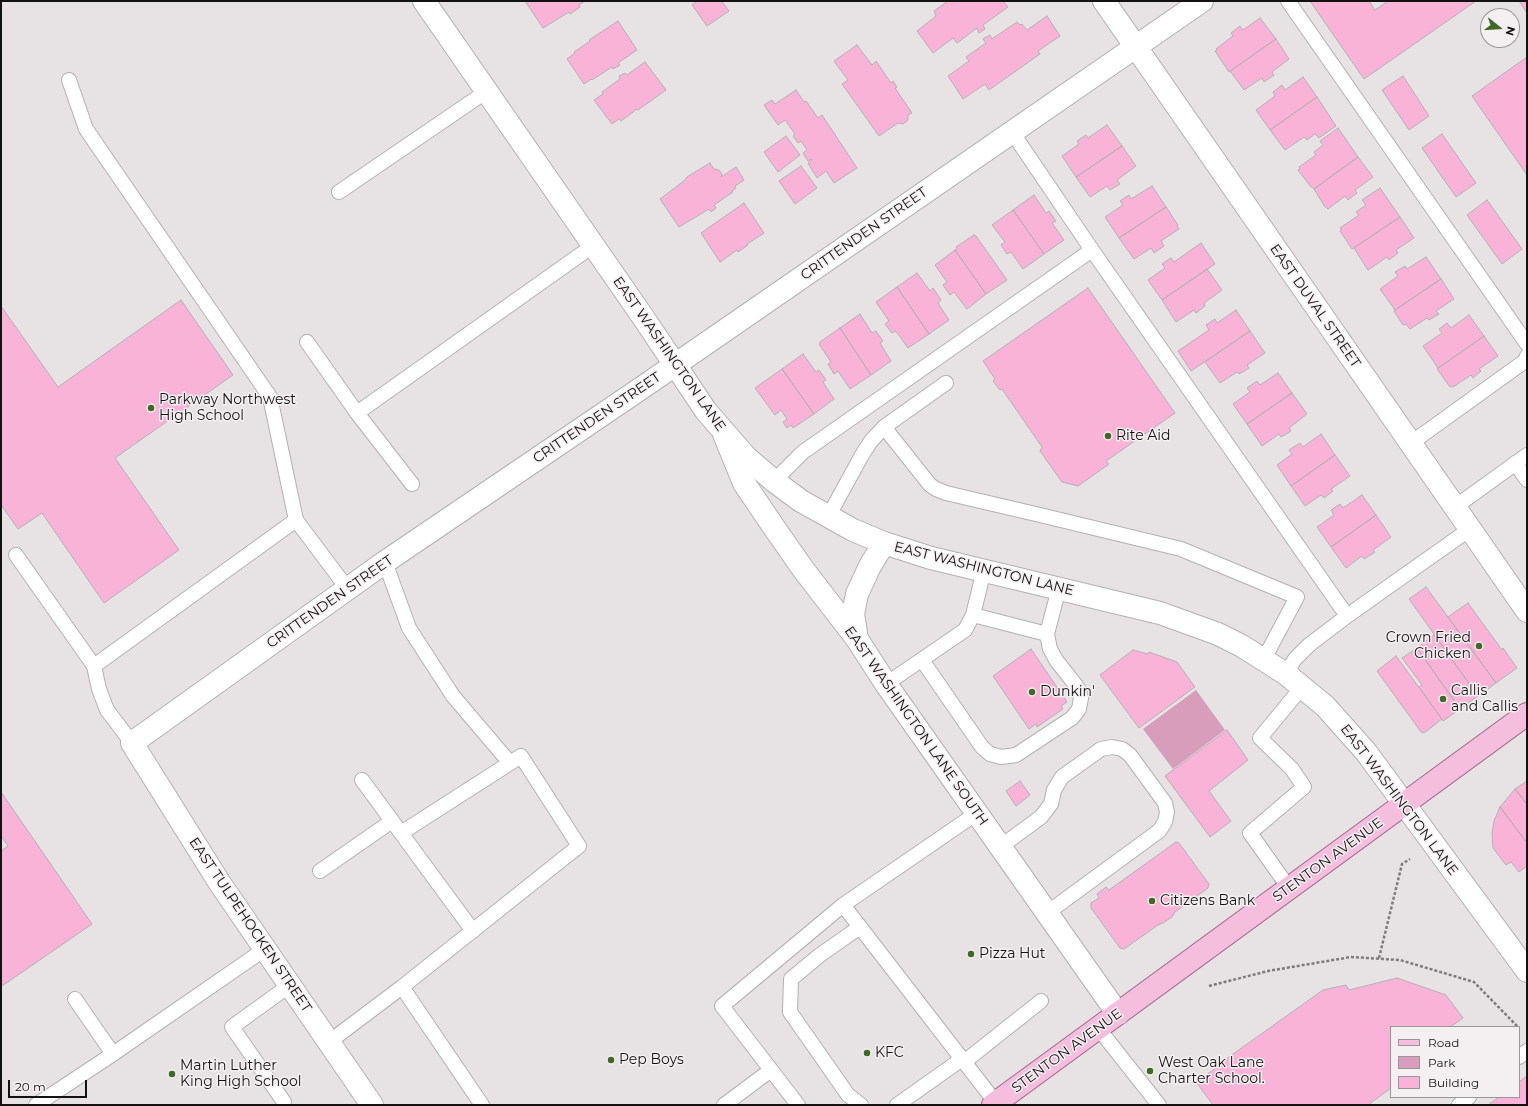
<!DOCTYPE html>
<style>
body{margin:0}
#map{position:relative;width:1528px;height:1106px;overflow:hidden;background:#e7e2e4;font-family:Montserrat,sans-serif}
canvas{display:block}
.frame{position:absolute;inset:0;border:2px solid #131213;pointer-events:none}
.legend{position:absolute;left:1390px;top:1026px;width:130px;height:72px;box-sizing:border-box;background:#f4eff1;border:1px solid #9a9798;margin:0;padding:5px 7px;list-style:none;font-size:12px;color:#131213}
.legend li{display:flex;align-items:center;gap:8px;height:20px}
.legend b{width:20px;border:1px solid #9a9798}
.north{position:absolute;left:1480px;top:8px;width:40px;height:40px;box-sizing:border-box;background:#f4eff1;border:1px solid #9a9798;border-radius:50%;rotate:107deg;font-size:11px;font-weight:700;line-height:16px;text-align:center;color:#131213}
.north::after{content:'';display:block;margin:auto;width:14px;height:18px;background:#3e6927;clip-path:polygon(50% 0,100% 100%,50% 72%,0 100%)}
.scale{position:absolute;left:8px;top:1080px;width:79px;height:18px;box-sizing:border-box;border:2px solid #131213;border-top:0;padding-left:5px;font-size:12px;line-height:14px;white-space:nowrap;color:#131213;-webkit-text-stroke:3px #f4eff1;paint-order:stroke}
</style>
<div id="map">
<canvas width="1528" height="1106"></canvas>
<div class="frame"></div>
<ul class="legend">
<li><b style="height:5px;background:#f5bedd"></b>Road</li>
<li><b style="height:11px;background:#d79dbb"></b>Park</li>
<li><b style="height:11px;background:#f8b3d7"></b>Building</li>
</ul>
<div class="north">N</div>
<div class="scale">20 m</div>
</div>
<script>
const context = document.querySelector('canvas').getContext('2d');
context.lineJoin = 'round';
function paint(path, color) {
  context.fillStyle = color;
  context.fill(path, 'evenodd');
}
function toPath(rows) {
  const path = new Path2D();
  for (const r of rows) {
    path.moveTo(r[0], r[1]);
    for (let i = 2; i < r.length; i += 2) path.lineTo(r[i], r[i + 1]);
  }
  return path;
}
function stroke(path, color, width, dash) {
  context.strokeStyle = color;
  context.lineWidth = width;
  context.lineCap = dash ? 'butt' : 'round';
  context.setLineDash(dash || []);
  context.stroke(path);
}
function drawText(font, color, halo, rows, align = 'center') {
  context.font = font + ' Montserrat,sans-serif';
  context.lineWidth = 3;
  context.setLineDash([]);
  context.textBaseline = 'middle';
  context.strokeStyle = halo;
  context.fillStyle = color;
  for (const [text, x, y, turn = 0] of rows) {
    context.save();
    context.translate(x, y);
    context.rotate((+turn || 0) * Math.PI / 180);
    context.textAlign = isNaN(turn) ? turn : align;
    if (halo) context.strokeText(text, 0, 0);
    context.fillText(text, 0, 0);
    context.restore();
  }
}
const green = toPath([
 [1196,690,1225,730,1173,769,1143,729]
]);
const building = toPath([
 [525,1,585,1,579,5,580,7,570,14,569,12,543,28,525,1],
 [697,1,723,1,722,2,729,11,707,26,692,5,697,1],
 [948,1,1003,1,1008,7,983,25,985,29,979,33,977,28,957,43,953,38,933,53,917,31,936,16,934,11,948,1],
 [1310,1,1369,1,1375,10,1388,1,1476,1,1364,79,1310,1],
 [1519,1,1527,1,1527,13,1519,1],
 [1047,16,1060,36,1038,51,1040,54,989,90,985,84,963,99,948,76,969,61,966,57,986,43,983,39,990,35,992,39,1017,22,1020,25,1022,24,1027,30,1047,16],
 [1260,18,1276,39,1229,72,1215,51,1217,50,1216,49,1233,36,1231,33,1240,26,1243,30,1260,18],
 [618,21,637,50,618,63,620,65,613,69,612,67,592,80,591,79,584,84,567,59,575,53,574,52,590,41,589,40,618,21],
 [1276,39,1289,59,1272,72,1274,75,1264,82,1262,78,1244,90,1230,71,1276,39],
 [857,45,872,65,876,61,891,83,893,81,897,87,895,88,912,113,908,115,908,120,903,124,898,123,879,136,842,84,848,80,834,61,857,45],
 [1527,57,1527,175,1472,96,1527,57],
 [645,62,666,90,638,110,637,109,621,121,619,119,612,124,594,100,603,94,602,92,620,79,619,76,625,73,627,75,645,62],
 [1403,76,1429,116,1409,130,1382,90,1403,76],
 [1303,77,1317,97,1270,130,1256,110,1275,96,1273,92,1282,85,1285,90,1303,77],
 [796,90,804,102,806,101,818,118,822,115,857,168,834,183,826,171,817,178,808,163,812,160,811,159,808,161,803,153,807,150,801,141,798,143,793,136,795,134,785,120,778,125,764,105,772,100,775,104,796,90],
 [1317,97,1336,126,1319,138,1315,134,1307,140,1304,137,1285,150,1270,130,1317,97],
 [1107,125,1122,146,1076,177,1062,156,1079,144,1077,141,1086,135,1088,138,1107,125],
 [1338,128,1358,157,1314,189,1312,187,1311,187,1298,170,1300,169,1299,167,1316,155,1314,152,1323,145,1320,141,1338,128],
 [1442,134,1476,183,1456,197,1422,148,1442,134],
 [786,136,800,155,778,172,764,152,786,136],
 [1122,146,1136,166,1117,180,1120,184,1110,190,1107,186,1090,197,1076,177,1122,146],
 [1358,157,1373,177,1355,190,1357,193,1348,200,1345,196,1328,209,1326,207,1325,207,1314,189,1358,157],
 [710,163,714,169,719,170,722,174,721,177,736,167,744,180,735,186,736,188,732,191,733,192,714,205,716,208,711,212,709,209,679,227,660,199,685,180,687,177,710,163],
 [801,166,817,188,795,204,779,181,801,166],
 [1152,186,1166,207,1119,238,1105,217,1123,205,1120,201,1129,195,1131,199,1152,186],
 [1380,188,1400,217,1352,249,1340,231,1342,229,1340,228,1359,215,1356,212,1366,205,1362,200,1380,188],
 [1034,195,1046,213,1049,211,1056,221,1052,223,1064,240,1044,254,1013,210,1034,195],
 [1487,200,1522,249,1502,264,1467,215,1487,200],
 [744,203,764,233,747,244,748,245,738,252,737,250,720,262,701,233,744,203],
 [1166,207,1178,225,1177,226,1179,229,1161,241,1164,246,1154,253,1151,248,1134,259,1119,238,1166,207],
 [1013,210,1044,254,1023,269,1011,252,1007,254,1001,245,1005,242,992,225,1013,210],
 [1400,217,1414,238,1396,250,1398,253,1389,260,1387,257,1368,270,1354,248,1400,217],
 [974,235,976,236,1007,280,986,294,955,250,957,249,956,247,974,235],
 [1201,243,1215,264,1162,300,1148,280,1165,268,1162,264,1171,258,1174,262,1201,243],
 [955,250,986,294,967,309,954,292,950,295,943,285,947,282,935,265,955,250],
 [1426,257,1441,279,1395,310,1380,289,1398,276,1395,272,1405,266,1407,269,1426,257],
 [1207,269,1222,290,1204,303,1205,306,1196,313,1194,310,1176,322,1162,300,1207,269],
 [917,273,930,291,933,288,941,300,938,303,949,320,929,334,897,287,917,273],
 [1441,279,1454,299,1436,311,1439,314,1429,320,1427,318,1410,329,1406,324,1403,325,1394,311,1395,310,1441,279],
 [897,287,929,334,908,348,896,331,892,333,885,324,889,321,876,302,897,287],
 [1088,288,1175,413,1106,461,1109,464,1078,486,1062,482,1040,451,1042,447,1002,389,1000,390,993,381,995,379,983,361,1088,288],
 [181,300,233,375,115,458,179,550,104,603,42,513,18,529,1,505,1,306,58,387,181,300],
 [1236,310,1250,331,1191,371,1178,351,1209,330,1206,325,1215,319,1217,323,1236,310],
 [860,314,872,333,876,331,883,341,880,343,891,361,871,375,840,328,860,314],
 [1469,315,1484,336,1438,368,1423,346,1442,333,1439,329,1447,323,1451,328,1469,315],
 [840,328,871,375,850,389,838,371,834,374,828,364,831,362,819,344,820,343,820,342,840,328],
 [1250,331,1265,353,1247,365,1249,368,1239,374,1237,372,1220,383,1205,362,1250,331],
 [1484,336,1498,356,1479,369,1481,371,1473,378,1471,375,1453,387,1451,386,1450,387,1437,369,1484,336],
 [803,354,816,372,819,370,826,380,823,382,834,399,814,414,782,369,803,354],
 [782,369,814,414,793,428,791,425,787,428,783,422,787,419,781,410,775,415,755,388,782,369],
 [1278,373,1292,393,1247,424,1233,404,1250,392,1247,388,1257,381,1260,385,1278,373],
 [1292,393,1307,414,1289,428,1291,431,1281,437,1279,434,1262,446,1247,424,1292,393],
 [1321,434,1335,455,1291,486,1277,465,1292,454,1289,450,1300,443,1303,447,1321,434],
 [1335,455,1350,476,1331,489,1333,491,1324,498,1321,495,1305,506,1291,486,1335,455],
 [1362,495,1376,515,1331,547,1317,527,1334,515,1331,510,1340,504,1343,508,1362,495],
 [1376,515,1391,537,1373,550,1375,552,1364,559,1362,556,1346,568,1331,547,1376,515],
 [1426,587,1496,683,1478,696,1409,599,1426,587],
 [1468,603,1502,650,1503,648,1517,668,1496,683,1448,617,1468,603],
 [1434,635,1478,696,1460,709,1417,648,1434,635],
 [1417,648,1460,709,1443,721,1419,687,1422,685,1402,658,1417,648],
 [1031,649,1067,702,1061,706,1063,709,1037,727,1036,724,1029,729,993,676,1031,649],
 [1133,650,1148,654,1149,652,1177,662,1195,687,1139,728,1100,675,1133,650],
 [1396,656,1442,719,1424,733,1421,732,1377,671,1396,656],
 [1227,730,1248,760,1209,791,1231,821,1210,837,1165,776,1227,730],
 [1020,781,1030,795,1016,806,1006,791,1020,781],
 [1527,781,1527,804,1515,789,1527,781],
 [1515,789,1527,804,1527,843,1500,807,1515,789],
 [1,792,92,924,2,986,1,985,1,851,8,846,1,836,1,792],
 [1500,807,1527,843,1527,866,1519,872,1511,862,1506,865,1493,848,1492,833,1494,821,1500,807],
 [1176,842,1179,843,1209,884,1208,888,1175,912,1172,917,1163,923,1158,925,1124,949,1120,948,1091,908,1091,903,1099,898,1097,894,1106,887,1109,890,1176,842],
 [1397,978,1446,995,1463,1018,1450,1027,1391,1027,1391,1088,1368,1105,1213,1105,1196,1082,1227,1060,1226,1059,1323,990,1346,985,1349,990,1397,978],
 [1527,1076,1527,1105,1488,1105,1499,1097,1519,1097,1519,1082,1527,1076]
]);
const path = toPath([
 [1379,958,1402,864,1410,859],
 [1209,986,1268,971,1351,957,1400,960,1474,982,1518,1027]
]);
const service = toPath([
 [1288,1,1527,344],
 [69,80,86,129,270,397,296,520],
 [1012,132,1092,250,1347,616,1470,529],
 [339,192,487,91],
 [307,342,357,413,594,245],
 [357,413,412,484],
 [884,427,946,383],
 [1411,443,1525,361,1527,356],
 [1515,463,1527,480],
 [774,481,803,452,1092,250],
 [1455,507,1527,455],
 [828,517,862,455,871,441,884,427,930,485,936,489,946,493,1040,515,1181,549,1297,597,1264,659],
 [16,555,94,666,99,689,107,710,132,743],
 [385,562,409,628,453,696,510,763],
 [973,615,1047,634],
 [922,660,982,747,990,754,1001,757,1016,755,1072,718,1079,709,1081,698,1078,688,1056,660,1050,649,1047,634,1059,588],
 [94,666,296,520,347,588],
 [1286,674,1295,659,1309,645,1347,616],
 [886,684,965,630,973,615,984,570],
 [362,780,473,931],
 [977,813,843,905,996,1103],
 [401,833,521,756,579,846,402,987],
 [1000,847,1041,817,1051,804,1054,790,1062,777,1101,749,1112,747,1122,749,1130,755,1165,803,1167,812,1165,822,1159,831,1047,913],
 [320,871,392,821],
 [1289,888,1250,833,1304,787,1292,769,1260,738,1302,687],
 [860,927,820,955,791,979,790,1012,848,1095,861,1105],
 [75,999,113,1054],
 [1098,1028,1159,1105],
 [329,1042,402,987,482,1105],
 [1519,1057,1527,1051],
 [964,1062,1041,1001],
 [284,1102,232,1027,290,985],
 [36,1105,113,1054,265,949],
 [724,1105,771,1070],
 [798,1105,722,1006,843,905],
 [897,1105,962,1059],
 [1459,1105,1469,1097]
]);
const minor = toPath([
 [1104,1,1527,611],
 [724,434,744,483,773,526,803,569,857,639,886,684,1118,1014],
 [857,639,853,614,857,594,870,566,884,543],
 [372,1105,219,882,132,743,385,562,643,387,1202,1]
]);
const secondary = toPath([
 [424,1,645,320,706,411,746,457,774,481,801,501,853,530,884,543,931,558,1160,613,1218,634,1242,646,1286,674,1325,706,1366,752,1527,971]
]);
const primary = toPath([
 [993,1105,1527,714]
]);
const markers = [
 [151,408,4,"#3e6927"],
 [1108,436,4,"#3e6927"],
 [1479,646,4,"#3e6927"],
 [1032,692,4,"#3e6927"],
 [1443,699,4,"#3e6927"],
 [1152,901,4,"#3e6927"],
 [971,954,4,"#3e6927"],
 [867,1053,4,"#3e6927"],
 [611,1060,4,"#3e6927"],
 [1150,1071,4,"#3e6927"],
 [172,1074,4,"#3e6927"]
];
const streetNames = [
 ["CRITTENDEN STREET",864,234,-35],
 ["EAST DUVAL STREET",1315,306,55],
 ["EAST WASHINGTON LANE",669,354,55],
 ["CRITTENDEN STREET",597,418,-34],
 ["EAST WASHINGTON LANE",984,569,14],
 ["CRITTENDEN STREET",330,602,-35],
 ["EAST WASHINGTON LANE SOUTH",916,726,55],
 ["EAST WASHINGTON LANE",1399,800,53],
 ["STENTON AVENUE",1328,860,-36],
 ["EAST TULPEHOCKEN STREET",250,925,56],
 ["STENTON AVENUE",1067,1051,-36]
];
const poiNames = [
 ["Parkway Northwest",159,400],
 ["High School",159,416],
 ["Rite Aid",1116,436],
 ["Crown Fried",1471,638,"right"],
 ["Chicken",1471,654,"right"],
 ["Callis",1451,691],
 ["and Callis",1451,707],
 ["Dunkin'",1040,692],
 ["Citizens Bank",1160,901],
 ["Pizza Hut",979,954],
 ["KFC",875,1053],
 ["Pep Boys",619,1060],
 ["West Oak Lane",1158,1063],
 ["Charter School.",1158,1079],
 ["Martin Luther",180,1066],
 ["King High School",180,1082]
];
paint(green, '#d79dbb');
paint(building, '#f8b3d7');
stroke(building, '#b5b0b2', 1);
stroke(service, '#b5b0b2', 16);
stroke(minor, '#b5b0b2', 24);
stroke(secondary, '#b5b0b2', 24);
stroke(primary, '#a26687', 24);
stroke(path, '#7e7b7c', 2.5, [3, 2]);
stroke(service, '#fff', 14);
stroke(minor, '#fff', 22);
stroke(secondary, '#fff', 22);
stroke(primary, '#f5bedd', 22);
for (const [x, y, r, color] of markers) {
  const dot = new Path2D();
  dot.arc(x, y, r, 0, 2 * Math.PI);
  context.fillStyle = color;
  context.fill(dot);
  stroke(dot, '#f4eff1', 1.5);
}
drawText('14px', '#131213', '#f4eff1', streetNames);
drawText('14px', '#131213', '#f4eff1', poiNames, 'left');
</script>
